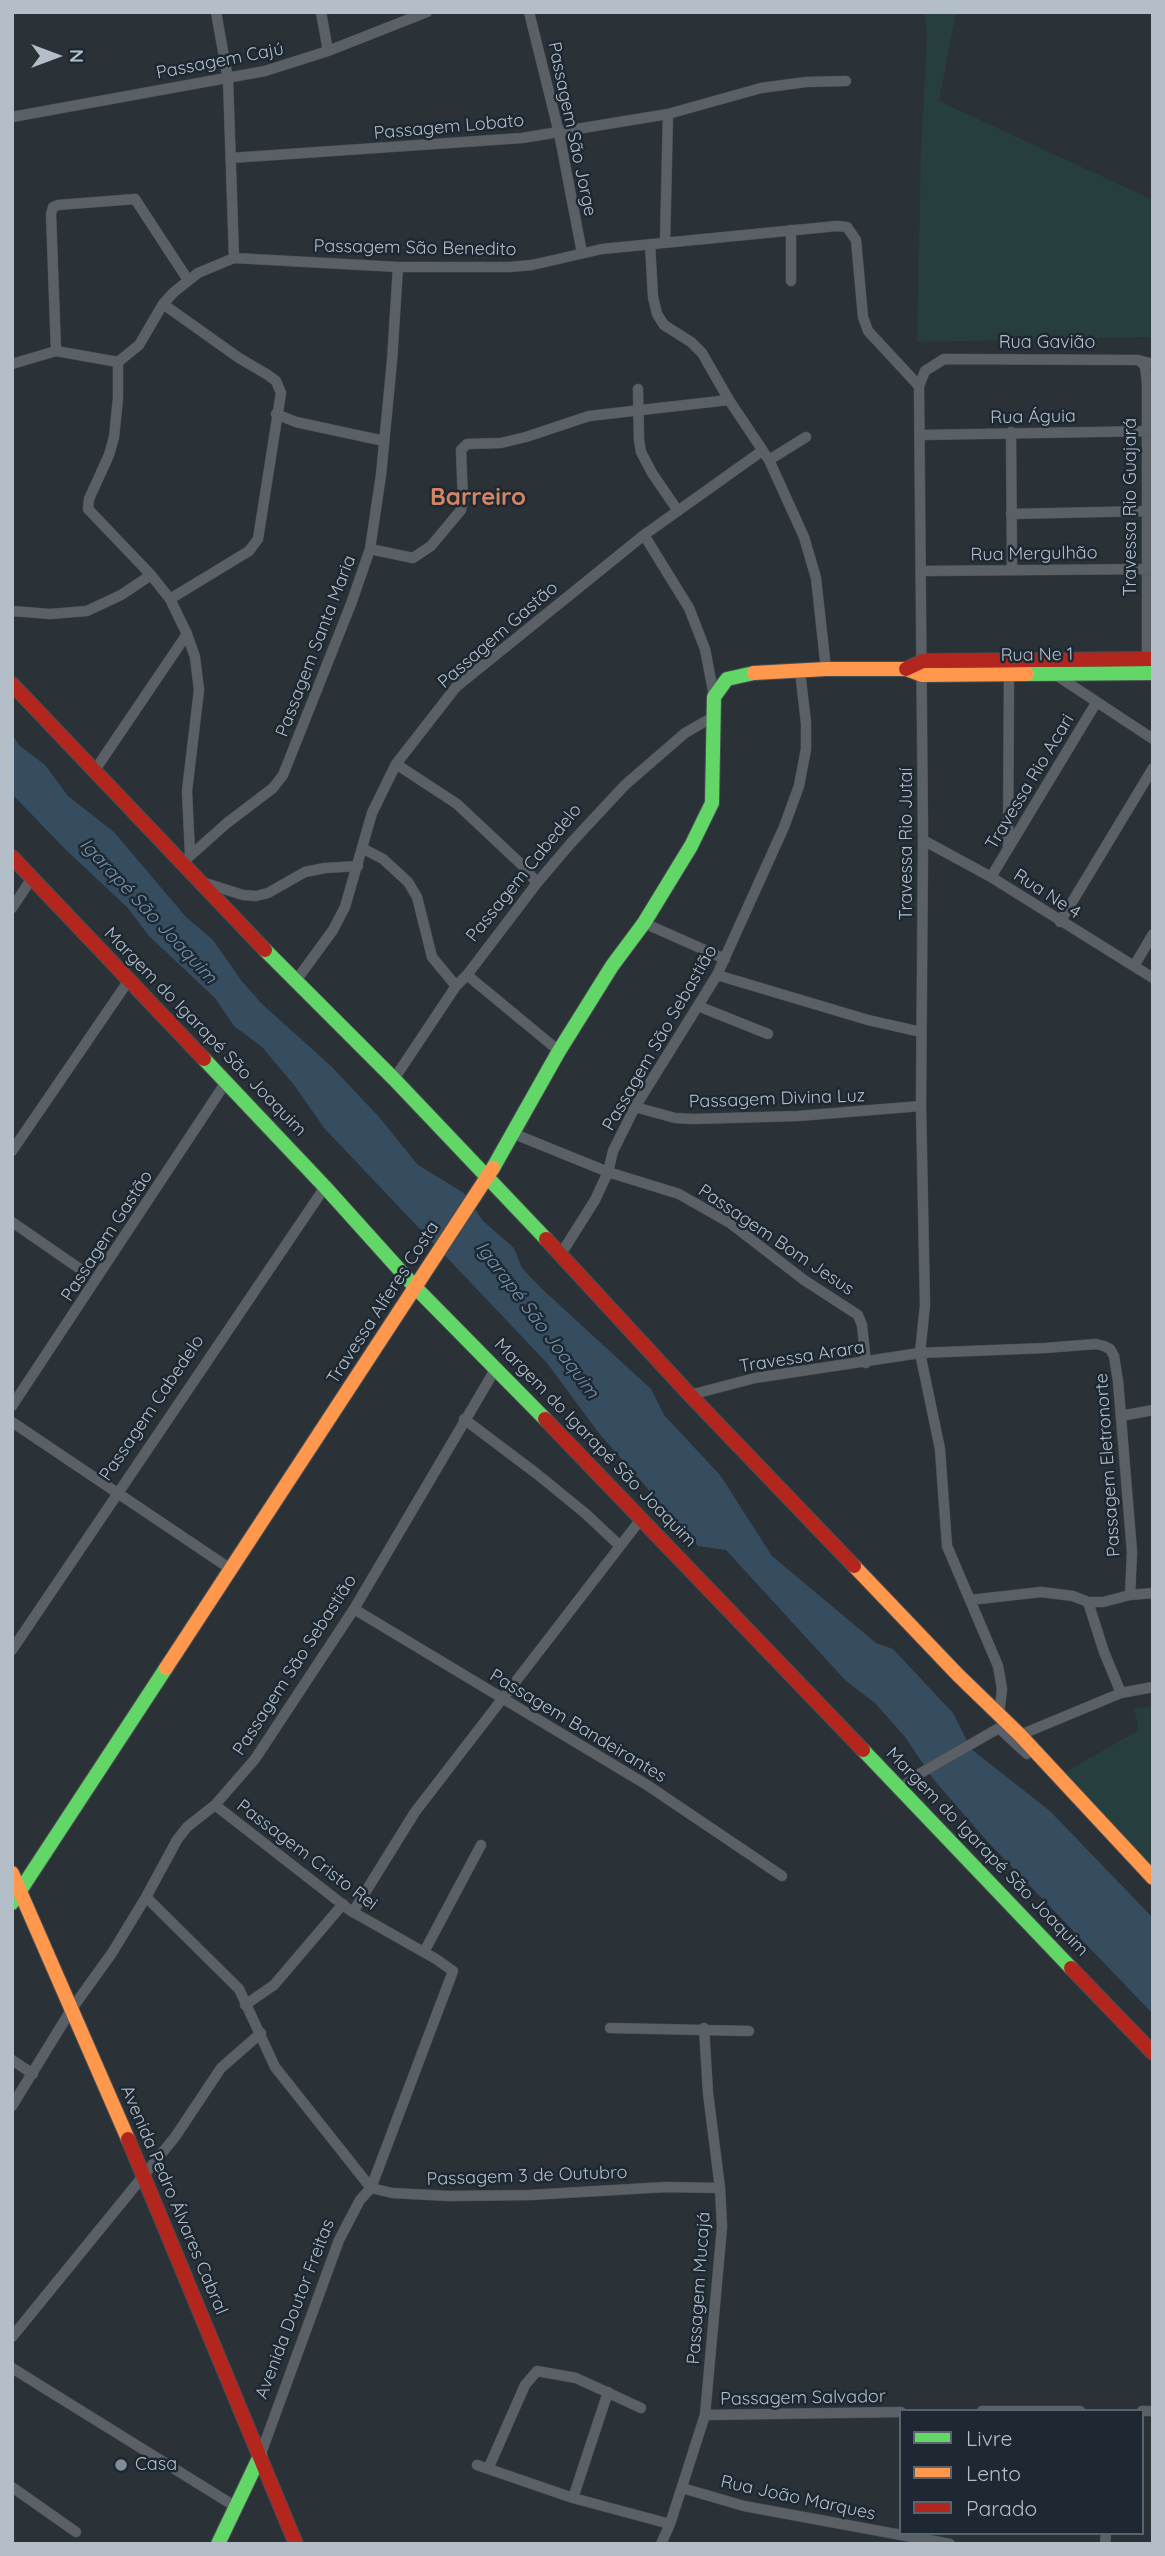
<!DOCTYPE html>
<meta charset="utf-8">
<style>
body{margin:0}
#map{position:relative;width:1165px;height:2556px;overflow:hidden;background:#2a3137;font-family:Quicksand,sans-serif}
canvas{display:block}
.frame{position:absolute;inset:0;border:14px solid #b3bec8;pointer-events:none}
.legend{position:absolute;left:899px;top:2409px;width:245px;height:126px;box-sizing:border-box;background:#1d2832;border:2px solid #59646e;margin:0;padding:9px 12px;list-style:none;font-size:21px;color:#b3bec8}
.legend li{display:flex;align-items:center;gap:14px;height:35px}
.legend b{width:35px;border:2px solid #59646e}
.north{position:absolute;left:21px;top:21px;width:70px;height:70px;-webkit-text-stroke:5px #1d2832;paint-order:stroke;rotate:90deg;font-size:19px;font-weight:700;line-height:28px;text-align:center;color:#b3bec8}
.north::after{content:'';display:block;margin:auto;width:24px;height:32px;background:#b3bec8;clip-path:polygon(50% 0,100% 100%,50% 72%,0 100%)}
</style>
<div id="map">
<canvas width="1165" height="2556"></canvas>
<div class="frame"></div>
<ul class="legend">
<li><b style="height:9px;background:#63d668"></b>Livre</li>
<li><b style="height:9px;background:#ff974d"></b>Lento</li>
<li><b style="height:9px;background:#b3261e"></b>Parado</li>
</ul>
<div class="north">N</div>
</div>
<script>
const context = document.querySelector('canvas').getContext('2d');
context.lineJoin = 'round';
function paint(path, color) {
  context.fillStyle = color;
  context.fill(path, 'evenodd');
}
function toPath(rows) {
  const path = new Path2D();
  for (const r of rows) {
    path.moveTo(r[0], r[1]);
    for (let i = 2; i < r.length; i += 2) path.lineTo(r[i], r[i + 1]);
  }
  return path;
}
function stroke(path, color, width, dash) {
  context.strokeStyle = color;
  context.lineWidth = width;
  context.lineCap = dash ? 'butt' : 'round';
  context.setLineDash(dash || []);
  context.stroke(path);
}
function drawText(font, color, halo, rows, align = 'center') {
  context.font = font + ' Quicksand,sans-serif';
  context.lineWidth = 5;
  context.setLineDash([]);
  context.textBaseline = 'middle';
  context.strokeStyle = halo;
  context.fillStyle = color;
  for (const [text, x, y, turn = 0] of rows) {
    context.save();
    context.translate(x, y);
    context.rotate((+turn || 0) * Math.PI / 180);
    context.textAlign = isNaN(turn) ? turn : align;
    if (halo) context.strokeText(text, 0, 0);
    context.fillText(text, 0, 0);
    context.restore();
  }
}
const green = toPath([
 [925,12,956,12,939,101,1153,200,1153,337,917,342,921,151,927,38],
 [1153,1706,1153,1867,1058,1776,1139,1730,1134,1709]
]);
const water = toPath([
 [12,735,20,746,45,765,68,796,114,832,186,917,213,940,241,980,262,1004,332,1067,379,1117,418,1165,464,1193,483,1221,514,1248,522,1268,541,1288,651,1389,664,1415,720,1475,772,1556,876,1643,893,1649,953,1713,971,1749,1050,1811,1153,1918,1153,2014,987,1841,934,1780,905,1737,875,1703,846,1681,726,1550,698,1546,598,1432,547,1363,325,1129,294,1085,262,1047,234,1026,215,998,149,936,127,907,63,847,12,794]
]);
const street = toPath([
 [216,12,228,79,234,258],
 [321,12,328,51],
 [529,12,559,133,582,253],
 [12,117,265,71,328,51,427,12],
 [231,158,522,138,668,114],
 [791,230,791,281],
 [665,242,668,114,761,88,806,82,846,81],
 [650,244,653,297,657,314,664,325,691,342,702,353,729,400,769,460,804,537,816,578,826,669],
 [163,304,239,358,268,375,276,381,281,393,258,539,249,551,170,599],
 [56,351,51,214,53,207,58,205,135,199,188,280],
 [1139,360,1145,366,1147,384,1147,664],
 [118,362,118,398,114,437,109,455,89,499,88,509,151,575,170,599,187,634,195,657,199,690,187,791,190,854],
 [12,364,56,351,118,362,139,345,163,304,174,292,198,273,234,258,398,267,510,267,532,265,602,249,837,226,847,227,856,240,863,317,868,331,919,386],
 [638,389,639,440,641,452,652,473,678,511],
 [276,414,296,422,384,441],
 [1011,432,1012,569],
 [920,435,1153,431],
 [769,460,806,437],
 [1011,514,1148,511],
 [644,535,689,608,705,649,714,696],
 [370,549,413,558,431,546,461,510,463,501,461,450,467,444,501,443,526,437,589,416,729,400],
 [921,571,1152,569],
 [12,611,50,614,87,611,121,595,151,575],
 [1056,675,1153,739],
 [396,764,457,804,523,866,537,883],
 [95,770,187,634],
 [923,840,991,877,1153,978],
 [362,848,383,859,408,882,417,897,432,957,456,986],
 [1008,849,1009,675],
 [182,863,227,823,273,788,283,775,351,604,370,549,381,475,392,361,398,267],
 [991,877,1096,703],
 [202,882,243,895,256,896,268,893,305,872,325,868,358,866],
 [12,908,32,878],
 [1060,922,1153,768],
 [644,923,725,959],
 [1134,966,1153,934],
 [467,975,559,1051],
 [717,975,868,1020,921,1032],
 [295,982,333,930,345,907,372,813,396,764,456,687,644,535,762,451],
 [698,1006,768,1034],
 [394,1079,456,986,467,975,537,883,571,843,625,785,685,733,713,717],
 [635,1107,675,1118,693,1119,798,1116,921,1106],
 [512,1133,608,1172,679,1194,730,1223,804,1280,858,1315,862,1325,866,1363],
 [12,1151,129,980],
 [12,1222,83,1271],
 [561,1254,595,1200,608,1172,613,1151,635,1107,717,975,784,827,799,786,806,749,806,723,800,671],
 [690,1395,755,1378,920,1353,1045,1348,1096,1344,1104,1346,1110,1349,1114,1356,1118,1381,1132,1552,1130,1595],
 [12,1406,226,1082],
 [1121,1416,1153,1410],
 [464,1419,537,1474,586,1514,620,1546],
 [12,1422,232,1570],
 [970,1600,1041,1592,1073,1596,1088,1602,1103,1602,1130,1595,1153,1593],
 [1088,1602,1104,1652,1121,1693],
 [354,1609,647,1785,782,1876],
 [12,1650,325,1187],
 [999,1715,1002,1689,998,1666,947,1546,940,1449,920,1353,925,1305,921,1106,923,840,919,386,925,371,944,359,1138,360,1153,364],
 [1020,1735,1121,1693,1153,1687],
 [900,1789,919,1774,999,1728,1027,1754,1034,1751],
 [215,1805,351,1911,436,1959,453,1971,371,2188,360,2200,339,2240,260,2456],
 [146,1897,239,1989,275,2067,371,2188,392,2193,449,2196,530,2195,666,2187,720,2188],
 [353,1912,415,1812,641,1519],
 [424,1952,481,1845],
 [245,2005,274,1985,343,1904],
 [610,2028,749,2031],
 [12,2060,33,2074],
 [12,2106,71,2010,112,1953,146,1897,177,1840,187,1827,215,1805,255,1759,354,1609,496,1368],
 [12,2337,175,2137,221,2068,261,2033],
 [12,2368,236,2507],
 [982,2411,1080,2411],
 [1142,2411,1153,2411],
 [705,2415,901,2412],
 [477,2465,573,2498,670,2524],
 [488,2469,525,2385,537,2371,576,2378,641,2408],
 [12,2487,76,2532],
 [682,2488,744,2506,950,2544],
 [573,2498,608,2392],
 [661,2544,670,2524,705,2415,722,2227,720,2188,708,2093,704,2028],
 [1105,2544,1106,2533]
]);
const fast = toPath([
 [1027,674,1153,673],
 [265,950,394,1079,546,1239],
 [204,1059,325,1187,415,1287,545,1419],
 [493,1168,559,1051,612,966,644,923,691,846,712,803,714,697,727,679,754,673],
 [863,1750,1071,1968],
 [12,1903,166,1668],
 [218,2544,260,2456]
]);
const slow = toPath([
 [754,673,826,669,906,669,922,675,1027,674],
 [854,1566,958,1675,1020,1735,1153,1878],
 [166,1668,493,1168],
 [12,1873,128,2139]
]);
const jam = toPath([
 [906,669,923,661,1153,659],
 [12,684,265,950],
 [12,857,204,1059],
 [546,1239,690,1395,854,1566],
 [545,1419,863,1750],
 [1071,1968,1153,2053],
 [128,2139,296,2544]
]);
const markers = [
 [121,2465,7,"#838d95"]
];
const streetNames = [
 ["Passagem Cajú",220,61,-11],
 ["Passagem Lobato",449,127,-5],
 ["Passagem São Jorge",572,129,78],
 ["Passagem São Benedito",415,248,1],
 ["Rua Gavião",1047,343],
 ["Rua Águia",1033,417,-1],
 ["Travessa Rio Guajará",1131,507,-90],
 ["Rua Mergulhão",1034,554,-1],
 ["Passagem Gastão",498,635,-41],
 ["Passagem Santa Maria",316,646,-69],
 ["Rua Ne 1",1037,655,-1],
 ["Travessa Rio Acari",1030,782,-59],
 ["Travessa Rio Jutaí",907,844,-90],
 ["Passagem Cabedelo",524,873,-51],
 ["Rua Ne 4",1047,894,33],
 ["Margem do Igarapé São Joaquim",205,1032,46],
 ["Passagem São Sebastião",660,1038,-60],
 ["Passagem Divina Luz",777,1099,-2],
 ["Passagem Gastão",107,1236,-57],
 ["Passagem Bom Jesus",776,1240,34],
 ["Travessa Alferes Costa",383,1303,-57],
 ["Travessa Arara",802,1357,-9],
 ["Passagem Cabedelo",152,1408,-56],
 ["Margem do Igarapé São Joaquim",595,1443,46],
 ["Passagem Eletronorte",1108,1465,-94],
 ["Passagem São Sebastião",295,1665,-57],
 ["Passagem Bandeirantes",578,1726,31],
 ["Margem do Igarapé São Joaquim",987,1852,46],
 ["Passagem Cristo Rei",307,1855,37],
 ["Passagem 3 de Outubro",527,2176,-2],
 ["Avenida Pedro Álvares Cabral",174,2200,67],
 ["Passagem Mucajá",699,2288,-86],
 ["Avenida Doutor Freitas",295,2309,-69],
 ["Passagem Salvador",803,2398,-1],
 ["Rua João Marques",798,2498,12]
];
const poiNames = [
 ["Casa",135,2465]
];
const waterNames = [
 ["Igarapé São Joaquim",148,911,47],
 ["Igarapé São Joaquim",537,1320,53]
];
const districtNames = [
 ["Barreiro",478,498]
];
paint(green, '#273e3e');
paint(water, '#364d60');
stroke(street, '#484d52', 11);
stroke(fast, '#484d52', 16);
stroke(slow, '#484d52', 16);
stroke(jam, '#484d52', 16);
stroke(street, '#5a6065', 10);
stroke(fast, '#63d668', 14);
stroke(slow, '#ff974d', 14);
stroke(jam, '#b3261e', 14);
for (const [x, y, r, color] of markers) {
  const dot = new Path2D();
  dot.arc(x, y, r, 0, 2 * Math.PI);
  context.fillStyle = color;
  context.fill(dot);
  stroke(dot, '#1d2832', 2.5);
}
drawText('18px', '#b3bec8', '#1d2832', streetNames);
drawText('18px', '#b3bec8', '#1d2832', poiNames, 'left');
drawText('italic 19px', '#7393ab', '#1d2832', waterNames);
drawText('bold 24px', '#d48562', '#1d2832', districtNames);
</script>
